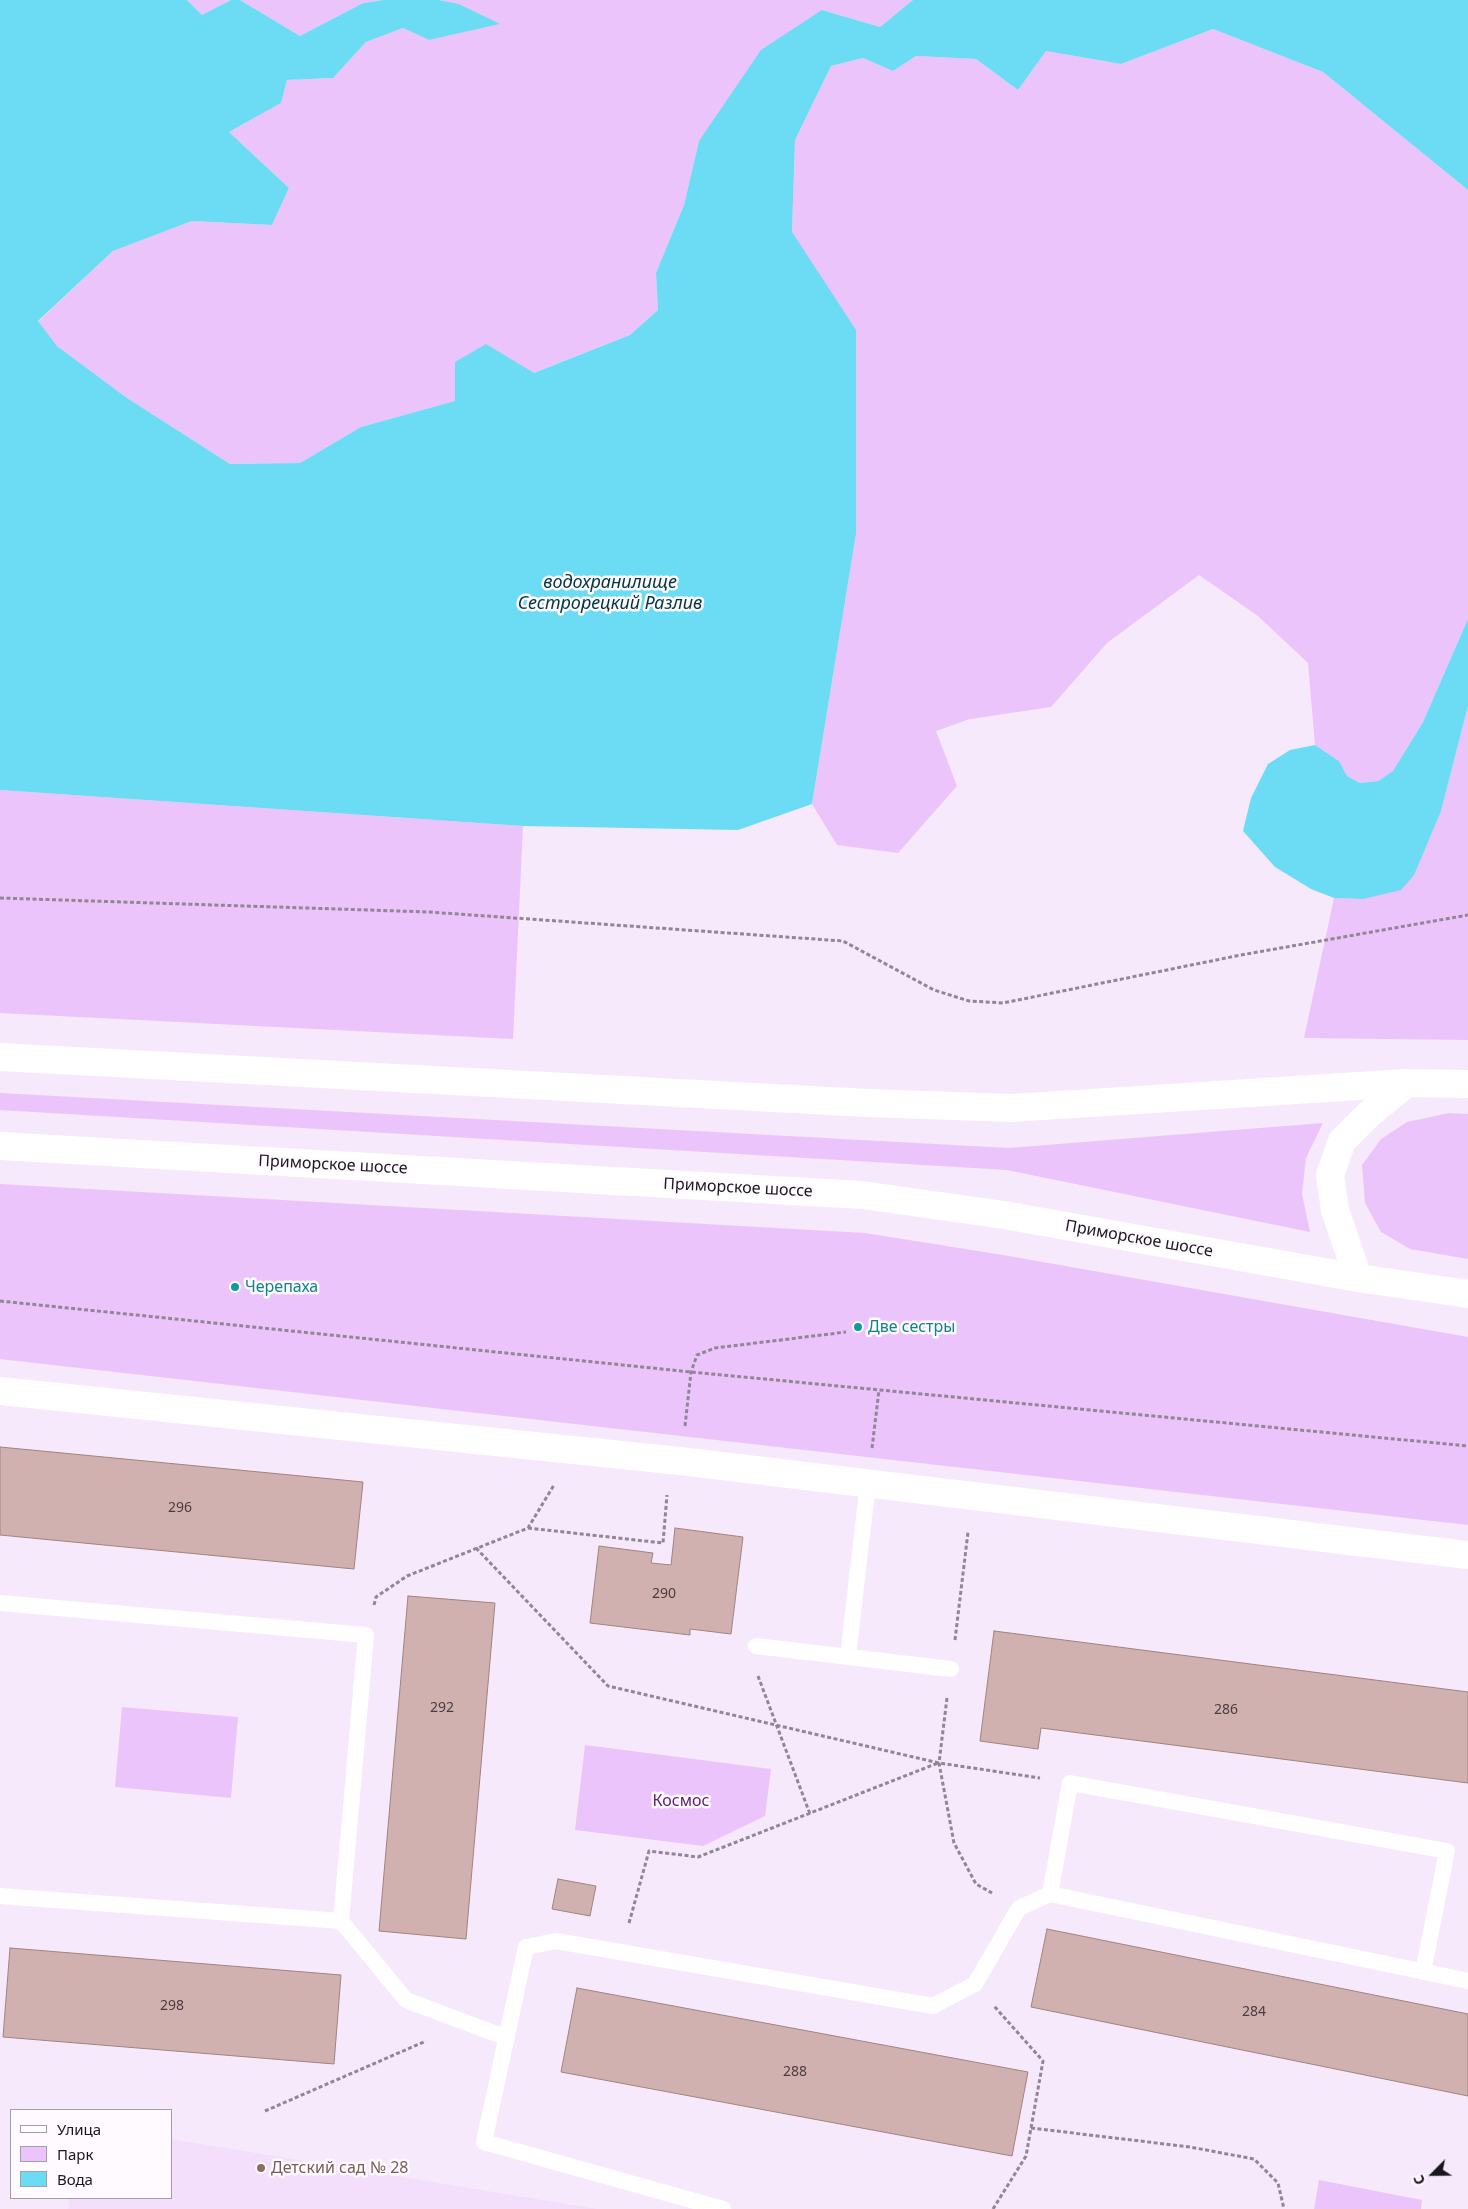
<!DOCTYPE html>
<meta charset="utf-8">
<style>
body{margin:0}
#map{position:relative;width:1468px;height:2209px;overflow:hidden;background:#f6e9fc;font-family:"Noto Sans",sans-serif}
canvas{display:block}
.legend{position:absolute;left:10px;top:2109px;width:162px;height:90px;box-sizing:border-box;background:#fefaff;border:1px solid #a49fa5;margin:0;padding:6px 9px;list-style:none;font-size:15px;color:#1c161e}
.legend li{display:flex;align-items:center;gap:10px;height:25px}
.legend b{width:25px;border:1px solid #a49fa5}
.north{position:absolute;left:1408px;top:2149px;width:50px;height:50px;-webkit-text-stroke:4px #fefaff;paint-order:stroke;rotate:247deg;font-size:14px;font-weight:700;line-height:20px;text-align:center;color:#1c161e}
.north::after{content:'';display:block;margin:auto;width:18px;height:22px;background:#1c161e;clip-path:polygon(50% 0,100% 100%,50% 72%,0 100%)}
</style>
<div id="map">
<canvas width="1468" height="2209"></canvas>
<ul class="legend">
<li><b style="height:6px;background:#fff"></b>Улица</li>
<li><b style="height:14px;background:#ebc4fb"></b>Парк</li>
<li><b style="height:14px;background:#6bdcf4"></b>Вода</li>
</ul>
<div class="north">С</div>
</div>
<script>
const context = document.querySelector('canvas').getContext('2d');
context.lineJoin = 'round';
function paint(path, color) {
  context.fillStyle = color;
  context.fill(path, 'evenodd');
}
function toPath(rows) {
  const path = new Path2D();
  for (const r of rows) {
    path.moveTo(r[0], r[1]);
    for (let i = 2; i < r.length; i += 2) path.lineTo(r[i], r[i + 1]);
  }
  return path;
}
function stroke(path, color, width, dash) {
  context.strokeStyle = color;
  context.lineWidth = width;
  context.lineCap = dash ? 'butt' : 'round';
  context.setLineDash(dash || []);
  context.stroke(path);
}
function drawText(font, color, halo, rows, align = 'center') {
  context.font = font + ' "Noto Sans",sans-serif';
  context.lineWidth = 5;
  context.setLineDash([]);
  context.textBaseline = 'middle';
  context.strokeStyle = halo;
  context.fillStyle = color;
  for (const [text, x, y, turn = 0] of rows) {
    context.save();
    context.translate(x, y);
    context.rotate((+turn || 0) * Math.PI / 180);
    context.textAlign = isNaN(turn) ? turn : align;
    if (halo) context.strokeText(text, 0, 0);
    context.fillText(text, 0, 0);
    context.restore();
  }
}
const built = toPath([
 [171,2139,597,2209,68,2209,70,2198,171,2198]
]);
const green = toPath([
 [187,0,231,0,202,15],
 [240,0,384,0,363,3,300,36],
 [439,0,913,0,880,27,822,10,699,141,684,205,656,273,658,310,630,335,534,373,455,362,456,401,361,427,300,463,230,464,127,398,57,346,38,322,113,251,192,221,272,225,289,188,229,132,281,103,287,80,333,78,366,42,403,28,429,40,499,24,459,4],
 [1213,29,1323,72,1468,190,1468,619,1423,722,1393,771,1378,781,1360,783,1347,776,1339,761,1315,745,1308,663,1258,616,1199,575,1107,643,1051,707,970,719,936,731,957,786,898,853,837,845,812,804,856,534,792,232,795,140,831,66,863,58,893,71,916,56,976,59,1018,90,1046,51,1121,64],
 [1468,706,1468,1040,1304,1038,1334,898,1363,899,1441,811],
 [0,790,523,826,513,1039,0,1013],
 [0,1093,1008,1148,1323,1123,1306,1158,1302,1194,1310,1232,1007,1170,0,1110],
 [1449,1113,1468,1114,1468,1259,1410,1249,1381,1232,1365,1203,1362,1165,1381,1139,1407,1122],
 [0,1184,865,1233,1003,1255,1468,1337,1468,1525,0,1359],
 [122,1707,238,1717,231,1798,115,1787],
 [585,1745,771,1769,765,1816,703,1846,575,1830],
 [1319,2180,1422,2200,1421,2209,1314,2209]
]);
const water = toPath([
 [0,0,187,0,202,15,231,0,240,0,300,36,363,3,384,0,439,0,459,4,500,24,429,40,403,28,366,42,333,78,287,80,281,103,229,132,289,188,272,225,192,221,113,251,38,321,57,346,127,398,230,464,300,463,361,427,455,401,455,362,486,344,534,373,630,335,658,310,656,273,684,205,699,141,761,50,822,10,880,27,913,0,1468,0,1468,190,1323,72,1213,29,1121,64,1046,51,1018,90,976,59,916,56,893,71,863,58,831,66,795,140,792,232,856,330,856,534,812,804,738,830,523,826,0,790],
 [1468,619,1468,706,1441,811,1414,875,1401,890,1363,899,1334,898,1311,889,1275,867,1243,831,1251,798,1268,764,1290,750,1315,745,1339,761,1347,776,1360,783,1378,781,1393,771,1423,722]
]);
const building = toPath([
 [0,1447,363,1482,354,1569,0,1535,0,1447],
 [675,1528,743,1537,731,1634,690,1629,690,1635,590,1623,599,1546,653,1553,651,1563,671,1565,675,1528],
 [408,1596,495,1603,466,1939,379,1931,408,1596],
 [994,1631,1468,1692,1468,1783,1041,1728,1038,1749,980,1741,994,1631],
 [558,1879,596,1886,590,1916,552,1909,558,1879],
 [1047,1929,1468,2014,1468,2096,1031,2007,1047,1929],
 [10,1948,341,1975,334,2064,3,2037,10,1948],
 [577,1988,1028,2072,1012,2156,561,2072,577,1988]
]);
const path = toPath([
 [0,898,429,912,843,941,934,990,969,1001,1003,1003,1241,955,1468,915],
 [0,1301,691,1372,1468,1446],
 [685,1426,691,1372,697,1355,715,1348,846,1332],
 [872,1448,879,1390],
 [528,1528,663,1543,667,1495],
 [476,1548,608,1686,939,1763,1040,1778],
 [374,1605,376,1597,407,1576,528,1528,554,1485],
 [955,1640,968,1532],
 [758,1676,810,1814],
 [947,1698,939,1763,954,1843,976,1884,992,1893],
 [629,1923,649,1851,698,1857,938,1763],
 [265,2111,426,2041],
 [1031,2128,1190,2147,1254,2159,1278,2183,1284,2209],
 [993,2209,1026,2156,1043,2061,994,2006]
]);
const lane = toPath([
 [0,1603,366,1635,341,1921,0,1896],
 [756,1646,951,1669],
 [848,1656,868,1483],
 [341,1921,406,2000,507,2038],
 [1423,1972,1447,1851,1070,1783,1050,1894,1468,1981],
 [723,2209,484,2142,526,1947,556,1941,933,2006,975,1984,1019,1908,1050,1894]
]);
const street = toPath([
 [0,1391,680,1461,1468,1555]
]);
const highway = toPath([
 [0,1057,868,1103,1011,1108,1407,1083,1468,1084],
 [0,1146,862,1195,1004,1215,1358,1278,1468,1294],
 [1358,1278,1335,1210,1330,1175,1342,1141,1368,1115,1407,1083]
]);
const markers = [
 [235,1287,5,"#0f9aa8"],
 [858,1327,5,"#0f9aa8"],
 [261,2168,5,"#8d6e63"]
];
const numberNames = [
 ["296",180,1508],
 ["290",664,1594],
 ["292",442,1708],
 ["286",1226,1710],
 ["298",172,2006],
 ["284",1254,2012],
 ["288",795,2072]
];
const streetNames = [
 ["Приморское шоссе",333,1165,3],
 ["Приморское шоссе",738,1188,3],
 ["Приморское шоссе",1139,1239,10]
];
const cultureNames = [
 ["Черепаха",245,1287],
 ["Две сестры",868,1327]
];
const parkNames = [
 ["Космос",681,1801]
];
const educationNames = [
 ["Детский сад № 28",271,2168]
];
const waterNames = [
 ["водохранилище",610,583],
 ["Сестрорецкий Разлив",610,604]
];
paint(built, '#f3defc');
paint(green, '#ebc4fb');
paint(water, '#6bdcf4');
paint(building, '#d1b1af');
stroke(building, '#a08381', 1);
stroke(path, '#908694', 3, [4, 2.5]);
stroke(lane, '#fff', 16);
stroke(street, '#fff', 28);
stroke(highway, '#fff', 28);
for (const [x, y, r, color] of markers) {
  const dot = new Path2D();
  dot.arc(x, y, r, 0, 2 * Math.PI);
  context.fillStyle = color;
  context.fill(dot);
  stroke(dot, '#fefaff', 2);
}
drawText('14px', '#493d42', null, numberNames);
drawText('16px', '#1c161e', '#fefaff', streetNames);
drawText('16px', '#0d838f', '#fefaff', cultureNames, 'left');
drawText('16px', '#5c2171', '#fefaff', parkNames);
drawText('16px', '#785e54', '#fefaff', educationNames, 'left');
drawText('italic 18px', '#003741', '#fefaff', waterNames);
</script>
